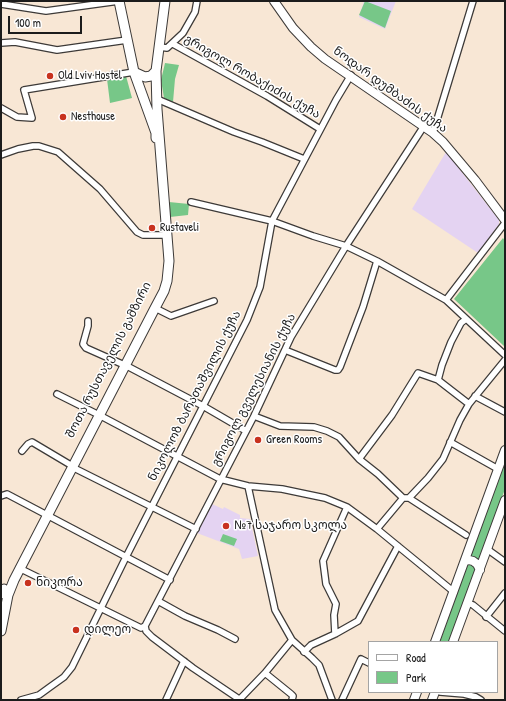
<!DOCTYPE html>
<meta charset="utf-8">
<style>
body{margin:0}
#map{position:relative;width:506px;height:701px;overflow:hidden;background:#f8e7d5;font-family:"Patrick Hand",sans-serif}
canvas{display:block}
.frame{position:absolute;inset:0;border:2px solid #1c1c1c;pointer-events:none}
.legend{position:absolute;left:368px;top:641px;width:130px;height:52px;box-sizing:border-box;background:#fff;border:1px solid #a4a4a4;margin:0;padding:5px 7px;list-style:none;font-size:12px;color:#1c1c1c}
.legend li{display:flex;align-items:center;gap:8px;height:20px}
.legend b{width:20px;border:1px solid #a4a4a4}
.scale{position:absolute;left:8px;top:16px;width:74px;height:18px;box-sizing:border-box;border:2px solid #1c1c1c;border-top:0;padding-left:5px;font-size:12px;line-height:14px;white-space:nowrap;color:#1c1c1c;-webkit-text-stroke:3px #fff;paint-order:stroke}
</style>
<div id="map">
<canvas width="506" height="701"></canvas>
<div class="frame"></div>
<ul class="legend">
<li><b style="height:5px;background:#fff"></b>Road</li>
<li><b style="height:11px;background:#77c788"></b>Park</li>
</ul>
<div class="scale">100 m</div>
</div>
<script>
const context = document.querySelector('canvas').getContext('2d');
context.lineJoin = 'round';
function paint(path, color) {
  context.fillStyle = color;
  context.fill(path, 'evenodd');
}
function toPath(rows) {
  const path = new Path2D();
  for (const r of rows) {
    path.moveTo(r[0], r[1]);
    for (let i = 2; i < r.length; i += 2) path.lineTo(r[i], r[i + 1]);
  }
  return path;
}
function stroke(path, color, width, dash) {
  context.strokeStyle = color;
  context.lineWidth = width;
  context.lineCap = dash ? 'butt' : 'round';
  context.setLineDash(dash || []);
  context.stroke(path);
}
function drawText(font, color, halo, rows, align = 'center') {
  context.font = font + ' "Patrick Hand","Noto Sans Georgian",sans-serif';
  context.lineWidth = 3;
  context.setLineDash([]);
  context.textBaseline = 'middle';
  context.strokeStyle = halo;
  context.fillStyle = color;
  for (const [text, x, y, turn = 0] of rows) {
    context.save();
    context.translate(x, y);
    context.rotate((+turn || 0) * Math.PI / 180);
    context.textAlign = isNaN(turn) ? turn : align;
    if (halo) context.strokeText(text, 0, 0);
    context.fillText(text, 0, 0);
    context.restore();
  }
}
const built = toPath([
 [364,1,396,1,385,29,359,17],
 [446,152,499,220,499,224,478,253,412,209],
 [212,504,223,509,224,507,240,515,240,518,250,519,258,556,242,559,239,549,197,533]
]);
const green = toPath([
 [365,1,391,11,385,28,359,15],
 [165,63,179,65,175,79,173,102,164,98,161,80],
 [126,76,132,98,110,103,107,79],
 [169,202,189,204,188,215,170,217],
 [503,238,505,241,505,347,454,299],
 [505,463,505,489,479,560,470,557],
 [223,534,237,539,234,546,220,541],
 [469,564,471,564,476,569,449,642,440,642,467,566]
]);
const minor = toPath([
 [1,4,46,11,119,1],
 [1,43,15,42,57,50,127,40],
 [173,44,267,96,320,129],
 [159,47,167,48,183,33,195,12,197,1],
 [157,99,234,132,262,142,304,159],
 [1,108,17,117,32,118,24,90,134,72],
 [433,133,473,1],
 [1,155,18,149,33,146,39,146,58,152,100,189,137,232,143,235,164,235],
 [191,202,272,221,313,236,346,246,377,261,446,300,505,355],
 [446,300,505,223],
 [155,308,171,316,214,301],
 [88,321,88,326,83,344,86,348,122,364],
 [285,350,335,370,338,370,340,367,363,307,377,261],
 [125,365,203,406,246,431],
 [438,380,442,365,451,342,461,323,466,319],
 [57,394,95,413],
 [475,396,505,412],
 [99,415,220,479,248,486,282,489,301,493,325,498,347,507,377,529,454,592],
 [254,416,280,426,314,427,327,431,339,437,359,459,378,474,403,498],
 [450,442,498,469],
 [22,451,28,444,32,442,69,464],
 [359,459,392,415,418,373,438,380,469,404],
 [72,467,196,529],
 [248,486,275,610,292,640,312,658,319,665,332,700],
 [1,496,7,494,170,580],
 [409,498,466,535],
 [377,529,403,498,409,498,428,478,443,459,460,420,469,404,505,360],
 [487,549,505,562],
 [19,568,141,628,145,626],
 [158,601,185,616,218,630,235,639],
 [468,603,473,605,505,631],
 [486,617,505,593],
 [335,634,334,615,336,604,326,584,323,561,347,507],
 [304,652,311,645,335,634,358,621,398,546],
 [265,673,291,694,293,696,292,700],
 [440,692,464,694,476,697,481,700],
 [239,699,193,668,152,637,146,631,145,626,254,416,291,337,346,246,424,126],
 [21,700,39,695,50,687,64,677,72,667,126,557,247,320,260,287,272,221,336,100,351,75],
 [166,700,184,661],
 [239,700,265,673,292,640],
 [342,700,361,659,369,663]
]);
const secondary = toPath([
 [274,1,293,28,311,47,325,59,433,133,443,142,475,180,505,220],
 [465,561,469,560,473,561,477,564,480,570],
 [435,642,505,450],
 [453,642,505,500],
 [414,700,417,692],
 [432,700,435,692]
]);
const primary = toPath([
 [119,1,134,72,156,133,156,138],
 [134,72,145,77,151,76,156,71],
 [1,594,4,589],
 [1,631,8,595,14,580,155,308,164,291,167,281,169,261,157,109,156,71,165,1]
]);
const markers = [
 [50,76,4,"#c8321e"],
 [63,117,4,"#c8321e"],
 [152,228,4,"#c8321e"],
 [258,440,4,"#c8321e"],
 [226,526,4,"#c8321e"],
 [28,583,4,"#c8321e"],
 [76,630,4,"#c8321e"]
];
const poiNames = [
 ["Old Lviv Hostel",58,76],
 ["Nesthouse",71,117],
 ["Rustaveli",160,228],
 ["Green Rooms",266,440],
 ["№7 საჯარო სკოლა",234,526],
 ["ნიკორა",36,583],
 ["დილეო",84,630]
];
const streetNames = [
 ["გრიგოლ რობაქიძის ქუჩა",252,77,30],
 ["ნოდარ დუმბაძის ქუჩა",390,90,36],
 ["შოთა რუსთაველის გამზირი",109,360,-63],
 ["გრიგოლ გველესიანის ქუჩა",254,390,-63],
 ["ნიკოლოზ ბარათაშვილის ქუჩა",195,396,-63]
];
paint(built, '#e4d3f2');
paint(green, '#77c788');
stroke(minor, '#3d3a38', 8);
stroke(secondary, '#3d3a38', 10);
stroke(primary, '#3d3a38', 11);
stroke(minor, '#fff', 5.5);
stroke(secondary, '#fff', 8);
stroke(primary, '#fff', 9);
for (const [x, y, r, color] of markers) {
  const dot = new Path2D();
  dot.arc(x, y, r, 0, 2 * Math.PI);
  context.fillStyle = color;
  context.fill(dot);
  stroke(dot, '#fff', 1.5);
}
drawText('12px', '#1c1c1c', '#fff', poiNames, 'left');
drawText('12px', '#1c1c1c', '#fff', streetNames);
</script>
